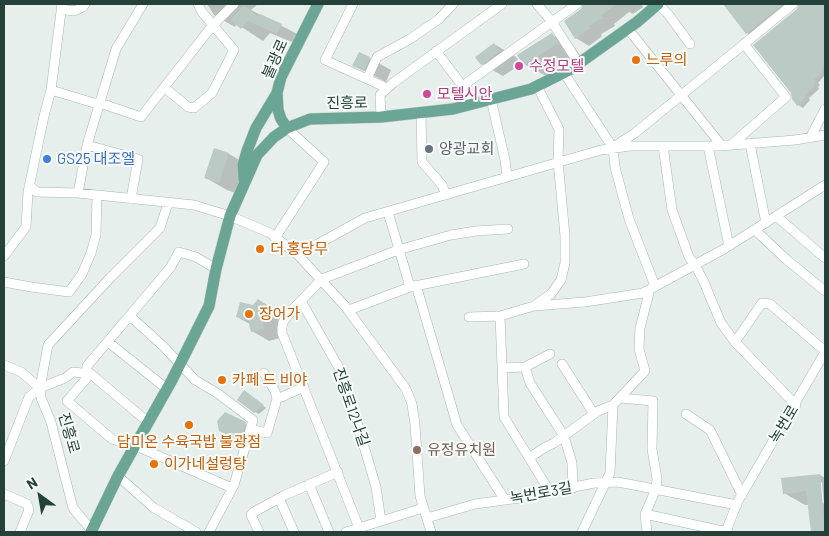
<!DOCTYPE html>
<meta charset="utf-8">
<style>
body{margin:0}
#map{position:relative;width:829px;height:536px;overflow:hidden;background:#e6efeb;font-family:Barlow,sans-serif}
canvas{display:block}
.frame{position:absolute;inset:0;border:5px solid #24423a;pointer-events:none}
.north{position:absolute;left:15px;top:471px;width:50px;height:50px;-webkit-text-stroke:4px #f7fbf9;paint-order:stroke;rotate:328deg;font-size:14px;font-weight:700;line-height:20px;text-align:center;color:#24423a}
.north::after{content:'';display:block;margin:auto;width:18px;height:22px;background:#24423a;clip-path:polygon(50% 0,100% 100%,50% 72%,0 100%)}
</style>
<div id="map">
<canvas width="829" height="536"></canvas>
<div class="frame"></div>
<div class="north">N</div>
</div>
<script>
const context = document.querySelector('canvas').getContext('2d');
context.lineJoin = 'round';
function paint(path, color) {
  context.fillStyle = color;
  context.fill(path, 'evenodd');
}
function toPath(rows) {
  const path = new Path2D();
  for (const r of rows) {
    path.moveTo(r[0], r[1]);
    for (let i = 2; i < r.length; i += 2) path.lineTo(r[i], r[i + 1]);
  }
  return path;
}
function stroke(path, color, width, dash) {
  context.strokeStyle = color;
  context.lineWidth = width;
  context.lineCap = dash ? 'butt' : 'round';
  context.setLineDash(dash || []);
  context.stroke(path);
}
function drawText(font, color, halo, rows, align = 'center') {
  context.font = font + ' Barlow,"Noto Sans KR",sans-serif';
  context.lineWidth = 4;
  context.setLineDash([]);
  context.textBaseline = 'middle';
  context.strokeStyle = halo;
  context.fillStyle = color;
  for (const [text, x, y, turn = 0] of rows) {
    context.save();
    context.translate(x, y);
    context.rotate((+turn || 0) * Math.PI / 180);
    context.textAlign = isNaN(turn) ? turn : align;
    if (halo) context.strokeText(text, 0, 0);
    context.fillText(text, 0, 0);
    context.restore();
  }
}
const shadow = toPath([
 [207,4,258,4,251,10,303,37,299,45,270,33,263,41,237,24,235,27,214,15],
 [584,4,644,4,642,5,643,7,633,14,629,12,614,24,615,26,601,34,602,36,589,46,576,38],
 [724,4,792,4,752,36,747,33],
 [800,4,825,4,825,75,818,83,820,85,818,87,819,89,809,98,810,100,803,108,798,105,798,10],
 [552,35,575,48,581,57,548,77,524,64],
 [494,44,516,57,521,64,503,76,482,64],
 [360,53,391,70,386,82,354,65],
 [215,149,229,154,250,166,241,195,227,190,206,178],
 [259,300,275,310,286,319,280,338,269,341,252,331,250,324,237,317,253,307],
 [248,394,266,408,259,414,255,412],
 [245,424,251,427,246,444,226,434],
 [820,475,825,478,825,532,812,532,809,505,805,505,784,493],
 [822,482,824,504,822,502,820,483]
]);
const building = toPath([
 [583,4,616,4,601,16,603,18,588,26,590,28,575,39,564,21,581,9],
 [723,4,783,4,746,34],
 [799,4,825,4,825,63,821,73,814,80,816,81,814,84,815,85,805,95,806,97,803,100,804,101,797,106,792,99,791,93,753,45,797,9],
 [244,5,258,17,260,14,282,24,277,34,248,21,241,29,230,20],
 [552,33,558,43,524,65,517,55],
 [494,43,500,51,481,65,475,57],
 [359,52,370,57,364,71,352,66],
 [214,148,229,153,219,183,204,178],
 [258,299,270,309,262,319,264,328,251,332,248,320,236,317,240,302,253,305],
 [244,390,264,405,254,413,237,400],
 [225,412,246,422,240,441,219,431,217,421],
 [820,474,825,532,811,532,806,491,783,494,781,478]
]);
const minor = toPath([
 [353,4,325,60,387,88],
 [537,4,552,22,579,64],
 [658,4,668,14,690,44],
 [61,9,74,11,83,7,85,4],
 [628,29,722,146],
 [436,51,464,88,469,105],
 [564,73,613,148,615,167,629,219,655,286],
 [367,79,377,57,410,39,439,19,453,4],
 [165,88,188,107,194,108,212,93,234,50,202,12,198,4],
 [464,88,468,82,577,4],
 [51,90,94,103,100,103,141,117,212,26,234,4],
 [491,99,505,160,507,177],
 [421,113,422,162,442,185,446,195],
 [381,117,380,95,393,83,502,4],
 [810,138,825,109],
 [750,144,766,223],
 [87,145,138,159,131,199],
 [731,145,786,97,744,44],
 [615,146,635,133,793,4],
 [663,146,672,210,689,257,695,265,703,280,721,323,735,342,796,405],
 [708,146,729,246],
 [29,185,37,192,78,193,194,205,230,216,270,233,298,255,345,306,406,389,412,404,415,425,420,496,431,532],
 [78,193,87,145,116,49,143,4],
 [388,212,410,287],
 [776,216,825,258],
 [755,230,787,260,825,291],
 [275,238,324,162,287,128],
 [298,255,365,218,601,150,630,146,720,146,795,140,825,135],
 [4,256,26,227,28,192,44,116,51,90,62,4],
 [216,269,196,257,179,252,170,268,87,366,86,379,67,401,112,439,136,446,232,488],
 [4,282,31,287,69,292,82,274,91,253,96,235,97,195],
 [416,285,457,425,505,500],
 [301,301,343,375,376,487,381,521],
 [534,306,585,302,643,293,724,249,825,185],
 [349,310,410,287,524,264],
 [130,316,163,346,195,380,217,393,253,420,234,485,209,532],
 [500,316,504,417,550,492],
 [469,317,500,316,534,306,551,294,561,280,565,263,565,236,558,161,559,129,537,86],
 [108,342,167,389],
 [735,342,762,303,770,304,825,351],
 [550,354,525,367,530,383,564,436,572,463,573,488],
 [562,364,594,414],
 [4,365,21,372,40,388],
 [502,368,525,367],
 [264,373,275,391,277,399],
 [620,398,653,401,652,449,657,479,656,489,645,514,647,532],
 [686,414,710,430,742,495],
 [250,429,267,433,277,399,304,387],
 [529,458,544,448,554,443,598,411,613,405,645,371,639,349,640,328,650,289],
 [4,461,29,397,40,388,65,378,73,372,91,374,149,423],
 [118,476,154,508,196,532],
 [309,484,329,532],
 [4,494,27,504,29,510,20,532],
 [279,498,294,532],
 [645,514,727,532],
 [427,518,475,504,520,498,594,483,618,482,737,505],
 [359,528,282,333,282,327,283,322,293,309,322,279,398,250,451,235,476,231,508,229],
 [93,532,73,508,51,422,41,398,40,388,48,345,110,278,160,228,168,203],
 [259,532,251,515,254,512,285,495,338,472],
 [346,532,423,508],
 [582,532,610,473,613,405],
 [727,532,728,526,738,501,825,352]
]);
const major = toPath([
 [287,128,281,119,278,110,277,93,281,77,318,4],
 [244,180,243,165,247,151,256,128,277,93],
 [91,532,118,476,172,380,209,306,216,269,230,216,257,155,274,137,287,128,310,119,381,117,453,109,531,89,571,69,637,22,658,4]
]);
const markers = [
 [636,60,5,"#e8710a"],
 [519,66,5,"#d1479c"],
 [427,94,5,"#d1479c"],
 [429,149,5,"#6b7280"],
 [47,159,5,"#3f7fe0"],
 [260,249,5,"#e8710a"],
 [249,314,5,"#e8710a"],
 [222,380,5,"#e8710a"],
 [189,425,5,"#e8710a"],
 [417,450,5,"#8d6e63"],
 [154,464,5,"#e8710a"]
];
const streetNames = [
 ["불광로",275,59,-66],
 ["진흥로",347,103,-1],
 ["진흥로12나길",351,407,71],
 ["녹번로",784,424,-59],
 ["진흥로",69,433,74],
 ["녹번로3길",541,493,-10]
];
const foodNames = [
 ["느루의",646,60],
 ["더 홍당무",270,249],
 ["장어가",259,314],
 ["카페 드 비야",232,380],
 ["담미온 수육국밥 불광점",189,442,"center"],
 ["이가네설렁탕",164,464]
];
const hotelNames = [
 ["수정모텔",529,66],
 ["모텔시안",437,94]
];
const worshipNames = [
 ["양광교회",439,149]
];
const shopNames = [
 ["GS25 대조엘",57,159]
];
const educationNames = [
 ["유정유치원",427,450]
];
paint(shadow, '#0003');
paint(building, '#bbcac4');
stroke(minor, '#a8b8b2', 10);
stroke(major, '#c2cac8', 12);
stroke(minor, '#fff', 9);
stroke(major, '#6aa596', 11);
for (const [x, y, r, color] of markers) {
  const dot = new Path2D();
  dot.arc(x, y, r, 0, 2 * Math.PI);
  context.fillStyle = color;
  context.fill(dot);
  stroke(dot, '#f7fbf9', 2);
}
drawText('15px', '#24423a', '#f7fbf9', streetNames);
drawText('15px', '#c56008', '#f7fbf9', foodNames, 'left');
drawText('15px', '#b23c85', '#f7fbf9', hotelNames, 'left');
drawText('15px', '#5b616d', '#f7fbf9', worshipNames, 'left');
drawText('15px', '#366cbe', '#f7fbf9', shopNames, 'left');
drawText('15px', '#785e54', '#f7fbf9', educationNames, 'left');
</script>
